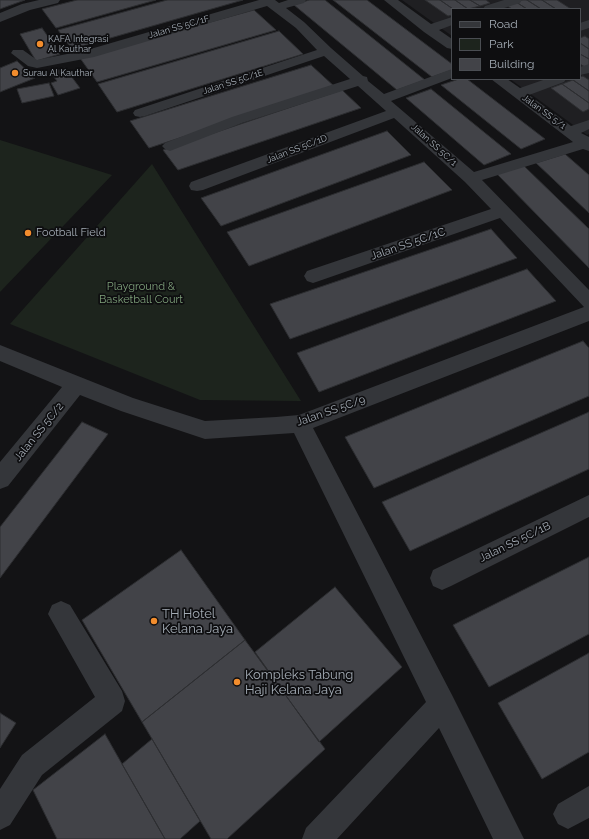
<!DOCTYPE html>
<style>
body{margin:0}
#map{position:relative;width:589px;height:839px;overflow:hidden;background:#131315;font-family:Raleway,sans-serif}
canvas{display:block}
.legend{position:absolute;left:451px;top:8px;width:130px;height:72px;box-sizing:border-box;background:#0e0e10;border:1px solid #4a4d52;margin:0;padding:5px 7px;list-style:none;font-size:12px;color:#a4acb5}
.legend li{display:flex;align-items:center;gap:8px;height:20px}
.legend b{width:20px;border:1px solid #4a4d52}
</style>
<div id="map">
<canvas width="589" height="839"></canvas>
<ul class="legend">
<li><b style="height:5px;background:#34363a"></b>Road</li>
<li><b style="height:11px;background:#1d241d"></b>Park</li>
<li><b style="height:11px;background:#424348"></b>Building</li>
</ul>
</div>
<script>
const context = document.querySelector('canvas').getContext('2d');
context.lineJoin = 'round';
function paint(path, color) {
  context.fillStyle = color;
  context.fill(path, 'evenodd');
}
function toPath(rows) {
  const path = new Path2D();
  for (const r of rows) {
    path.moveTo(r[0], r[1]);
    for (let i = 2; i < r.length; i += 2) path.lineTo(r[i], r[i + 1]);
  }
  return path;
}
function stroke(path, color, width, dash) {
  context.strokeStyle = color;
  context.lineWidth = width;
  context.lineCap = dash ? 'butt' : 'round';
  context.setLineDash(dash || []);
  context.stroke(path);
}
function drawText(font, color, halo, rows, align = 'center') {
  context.font = font + ' Raleway,sans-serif';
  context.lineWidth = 3.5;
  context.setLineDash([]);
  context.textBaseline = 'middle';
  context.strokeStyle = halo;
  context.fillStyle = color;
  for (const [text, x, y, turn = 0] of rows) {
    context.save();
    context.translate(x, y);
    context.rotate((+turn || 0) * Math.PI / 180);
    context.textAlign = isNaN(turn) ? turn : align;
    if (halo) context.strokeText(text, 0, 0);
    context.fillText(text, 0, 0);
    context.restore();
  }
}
const built = toPath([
 [402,0,589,0,589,134,587,135,510,79,580,79,580,9,452,9,452,36]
]);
const green = toPath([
 [0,140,112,175,0,292],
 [152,164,301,401,200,400,10,324]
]);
const building = toPath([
 [0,0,25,0,0,9,0,0],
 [77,0,156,0,56,28,42,9,77,0],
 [167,0,243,0,72,49,58,30,167,0],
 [309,0,325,0,425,80,397,90,294,5,309,0],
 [333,0,367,0,452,64,452,70,432,77,333,0],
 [425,0,440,0,453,9,452,15,448,16,425,0],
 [440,0,455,0,468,9,453,9,440,0],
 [455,0,470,0,480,6,468,9,455,0],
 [470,0,486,0,490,3,480,6,470,0],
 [522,0,527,0,541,9,527,9,516,2,522,0],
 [527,0,542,0,556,9,541,9,527,0],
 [542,0,557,0,571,9,556,9,542,0],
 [516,2,527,9,512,9,506,5,516,2],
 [254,10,276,30,97,82,80,58,254,10],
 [42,28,60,54,36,61,20,34,42,28],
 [279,31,303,54,117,112,98,84,279,31],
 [585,36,589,39,589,49,580,43,580,38,585,36],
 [580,43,589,49,589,59,580,54,580,43],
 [580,54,589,59,589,65,585,67,580,64,580,54],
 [17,61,35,78,0,92,0,68,17,61],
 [311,65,335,87,149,148,130,121,311,65],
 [65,68,80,88,58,95,51,83,57,81,50,72,65,68],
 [583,76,589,80,589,91,573,80,580,79,580,77,583,76],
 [459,79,467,79,545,139,521,149,441,85,459,79],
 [573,80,589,91,589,103,562,84,573,80],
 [49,83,54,96,22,103,17,89,49,83],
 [562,84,589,103,589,109,583,112,551,88,562,84],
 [431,89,511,154,484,165,406,98,431,89],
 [342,90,361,108,178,170,163,150,342,90],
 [387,131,411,155,221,226,201,198,387,131],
 [565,154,589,175,589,213,536,163,565,154],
 [424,162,452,190,249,266,227,232,424,162],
 [523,165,589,229,589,268,497,174,523,165],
 [491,229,517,258,290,339,270,304,491,229],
 [527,269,556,301,319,392,297,353,527,269],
 [583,341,589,348,589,396,374,488,345,437,583,341],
 [589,412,589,469,410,551,382,502,589,412],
 [82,422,108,434,0,578,0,527,82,422],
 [181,550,245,640,142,722,82,620,181,550],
 [589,557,589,634,489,687,453,625,589,557],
 [335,587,402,667,319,742,255,652,335,587],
 [245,640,325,749,227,839,211,839,142,722,245,640],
 [589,653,589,752,542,779,498,703,589,653],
 [0,713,16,723,0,748,0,713],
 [105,734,122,764,165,839,57,839,33,790,105,734],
 [152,739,200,821,180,839,165,839,122,764,152,739]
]);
const minor = toPath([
 [39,0,60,0,58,3,30,10,0,22,0,13,22,4,39,0],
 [259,0,275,0,279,3,288,0,306,0,304,3,286,8,304,22,331,48,363,76,367,77,368,81,384,94,452,69,452,78,391,101,474,172,573,142,491,79,507,79,520,88,546,79,566,79,564,82,529,95,571,126,589,120,589,129,581,133,589,137,589,151,583,149,482,180,589,290,589,321,313,428,452,695,524,839,493,839,439,728,337,839,302,839,306,828,426,702,294,433,205,439,121,411,80,395,8,486,0,489,0,462,62,387,0,361,0,345,133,398,205,421,276,417,299,415,584,307,500,218,319,281,313,283,307,281,304,276,307,271,491,209,465,182,394,118,203,190,197,191,191,190,189,186,191,182,386,111,358,86,242,123,175,149,170,151,165,149,162,146,165,143,232,117,350,79,324,56,145,116,140,117,135,116,133,113,135,110,317,50,296,28,267,6,94,57,37,68,28,66,11,53,13,50,23,50,37,60,87,50,259,0],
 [384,0,398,0,431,24,452,17,452,25,439,30,452,39,452,49,447,48,424,32,384,0],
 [504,0,522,0,520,3,501,9,483,9,485,6,504,0],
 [589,20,589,28,580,31,580,23,589,20],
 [589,64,589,73,580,75,580,67,589,64],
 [589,495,589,517,451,586,442,590,433,586,430,578,433,570,589,495],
 [61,601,70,605,122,691,125,701,122,711,42,775,10,825,0,830,0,789,22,755,95,697,48,614,52,605,61,601],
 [589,786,589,818,568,829,558,824,553,814,558,804,589,786]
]);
const markers = [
 [40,44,4,"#f38d2d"],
 [15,73,4,"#f38d2d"],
 [28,233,4,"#f38d2d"],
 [154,621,4,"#f38d2d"],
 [237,682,4,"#f38d2d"]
];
const farStreetnames = [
 ["Jalan SS 5C/1F",179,27,-16],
 ["Jalan SS 5C/1E",233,82,-18],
 ["Jalan SS 5/1",544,112,36],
 ["Jalan SS 5C/1",434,145,42],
 ["Jalan SS 5C/1D",297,149,-21]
];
const farPoinames = [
 ["KAFA Integrasi",48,39],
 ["Al Kauthar",48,49],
 ["Surau Al Kauthar",23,73]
];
const poiNames = [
 ["Football Field",36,233]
];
const streetNames = [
 ["Jalan SS 5C/1C",408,244,-19],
 ["Jalan SS 5C/9",331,411,-19],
 ["Jalan SS 5C/2",39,432,-51],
 ["Jalan SS 5C/1B",515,542,-26]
];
const parkNames = [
 ["Playground &",141,287],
 ["Basketball Court",141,300]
];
const nearPoinames = [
 ["TH Hotel",162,614],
 ["Kelana Jaya",162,629],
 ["Kompleks Tabung",245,675],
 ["Haji Kelana Jaya",245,690]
];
paint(built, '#1f1f22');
paint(green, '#1d241d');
paint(building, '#424348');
stroke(building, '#2d2e31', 1);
paint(minor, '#34363a');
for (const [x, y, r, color] of markers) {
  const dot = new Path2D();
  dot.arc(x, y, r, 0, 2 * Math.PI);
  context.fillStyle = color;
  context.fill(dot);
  stroke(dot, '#0e0e10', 1.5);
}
drawText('9px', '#a4acb5', '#0e0e10', farStreetnames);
drawText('9px', '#a4acb5', '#0e0e10', farPoinames, 'left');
drawText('11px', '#a4acb5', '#0e0e10', poiNames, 'left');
drawText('11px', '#a4acb5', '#0e0e10', streetNames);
drawText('11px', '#7fa17b', '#0e0e10', parkNames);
drawText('13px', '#a4acb5', '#0e0e10', nearPoinames, 'left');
</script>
